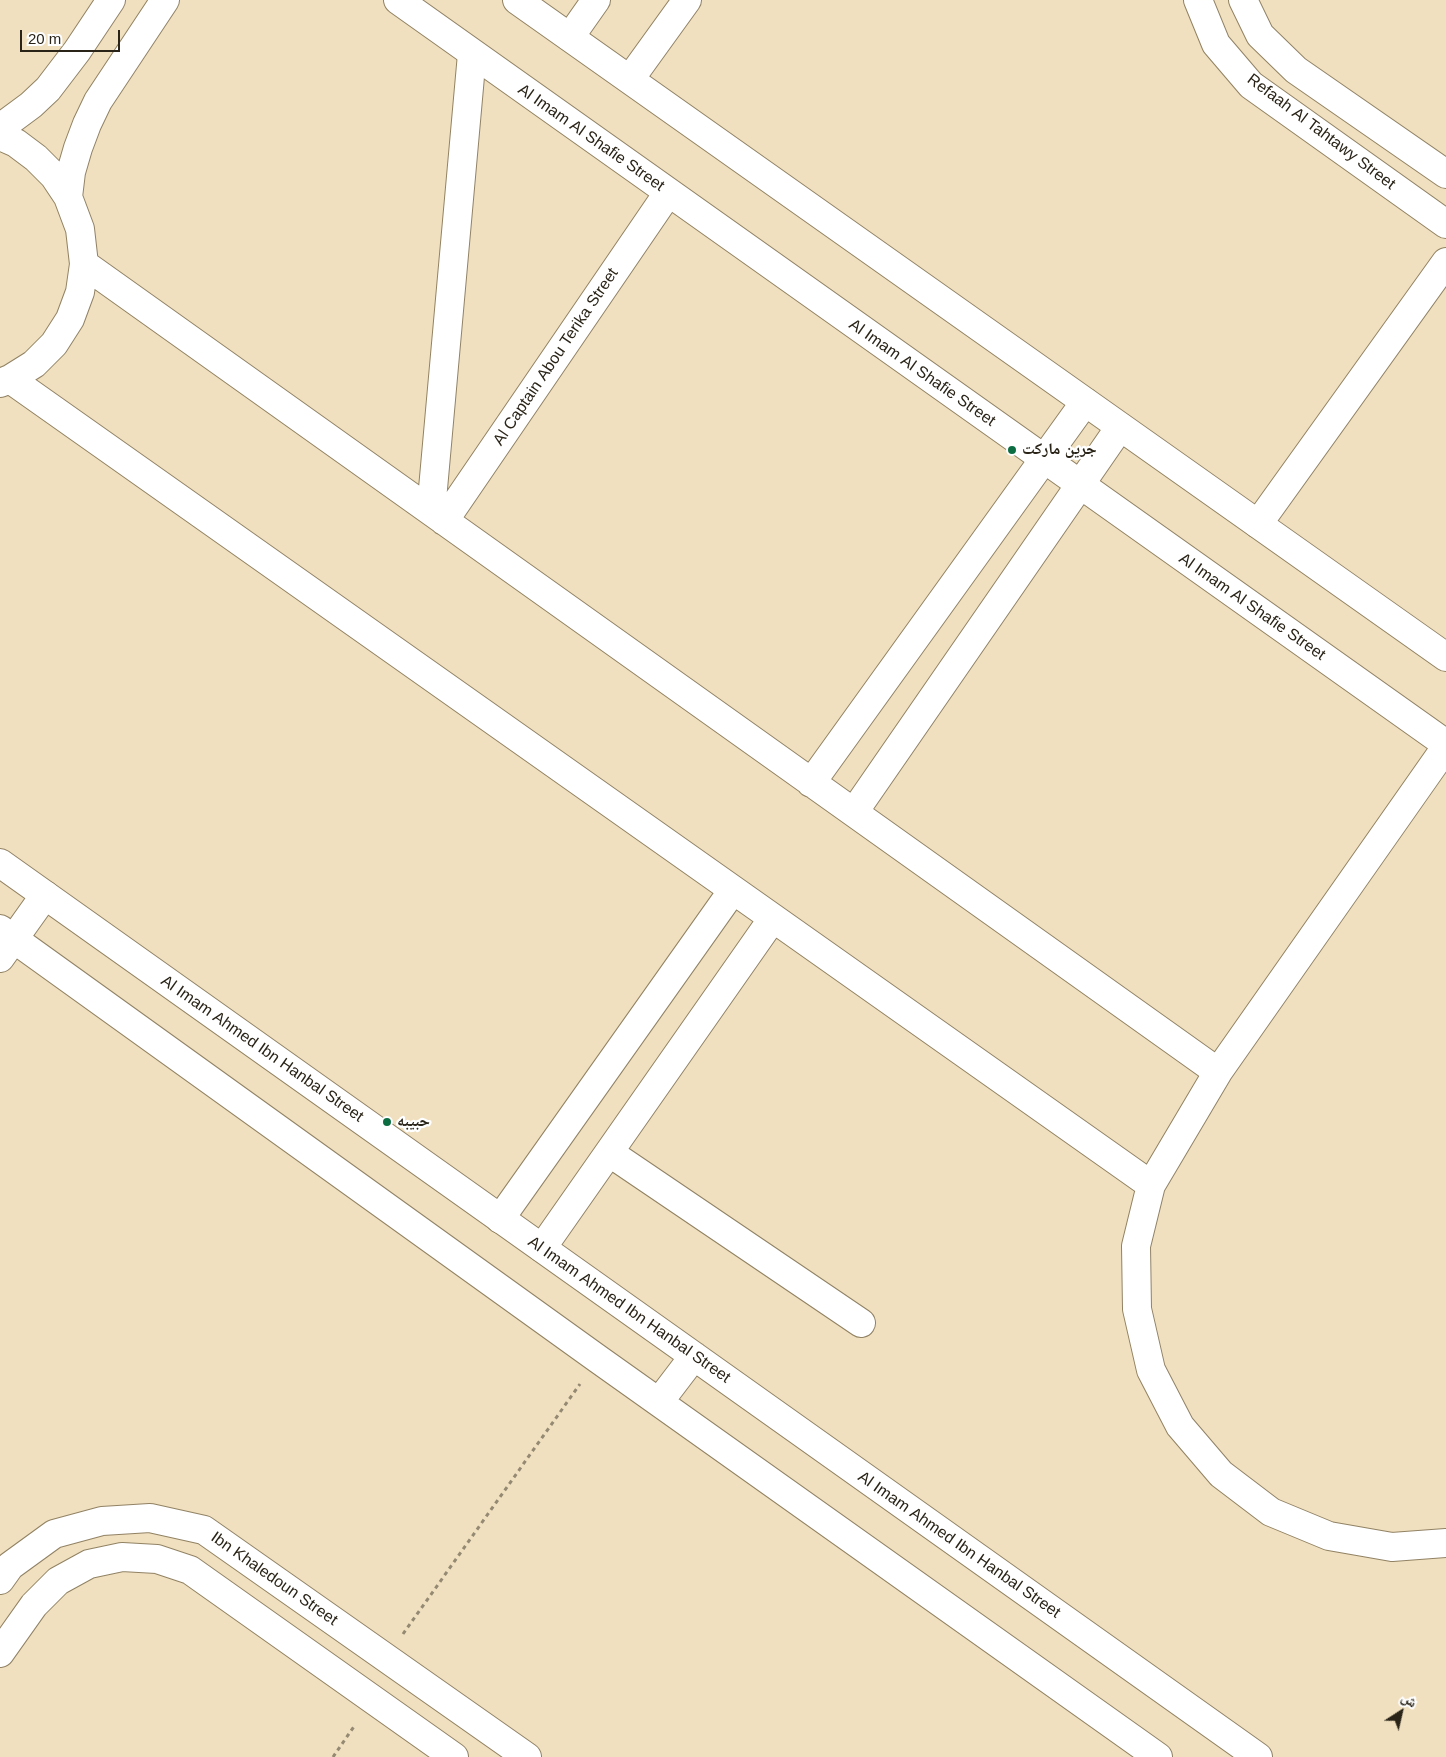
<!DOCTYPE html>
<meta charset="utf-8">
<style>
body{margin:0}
#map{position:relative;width:1446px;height:1757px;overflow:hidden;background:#f0e0bf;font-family:Helvetica,"Noto Naskh Arabic",sans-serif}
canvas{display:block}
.north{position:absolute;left:1376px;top:1687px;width:50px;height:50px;-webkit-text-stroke:4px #fff;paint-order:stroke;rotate:35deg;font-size:14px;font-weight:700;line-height:20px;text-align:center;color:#2a2418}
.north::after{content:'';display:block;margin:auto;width:18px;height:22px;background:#2a2418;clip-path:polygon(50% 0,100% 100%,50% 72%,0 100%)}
.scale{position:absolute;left:20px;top:30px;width:100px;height:22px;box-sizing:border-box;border:2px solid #2a2418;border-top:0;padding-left:6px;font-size:15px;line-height:18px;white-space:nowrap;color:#2a2418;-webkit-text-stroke:4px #fff;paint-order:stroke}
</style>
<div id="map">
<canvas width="1446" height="1757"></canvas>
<div class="north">ش</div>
<div class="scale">20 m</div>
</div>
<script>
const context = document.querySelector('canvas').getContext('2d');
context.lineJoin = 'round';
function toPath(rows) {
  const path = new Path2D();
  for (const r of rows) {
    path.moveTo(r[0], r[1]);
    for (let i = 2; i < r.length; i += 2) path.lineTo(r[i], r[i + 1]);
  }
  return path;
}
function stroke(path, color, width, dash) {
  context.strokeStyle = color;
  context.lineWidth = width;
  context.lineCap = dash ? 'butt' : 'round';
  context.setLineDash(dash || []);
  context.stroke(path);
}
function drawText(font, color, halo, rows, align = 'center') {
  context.font = font + ' Helvetica,"Noto Naskh Arabic",sans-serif';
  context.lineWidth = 4.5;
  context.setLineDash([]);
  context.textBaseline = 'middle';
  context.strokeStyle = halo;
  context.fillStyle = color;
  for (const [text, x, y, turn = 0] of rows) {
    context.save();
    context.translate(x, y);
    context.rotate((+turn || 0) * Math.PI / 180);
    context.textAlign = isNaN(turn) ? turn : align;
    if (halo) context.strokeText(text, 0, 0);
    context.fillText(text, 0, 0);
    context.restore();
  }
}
const path = toPath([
 [403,1634,580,1384],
 [333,1757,355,1725]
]);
const minor = toPath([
 [1198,0,1216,44,1251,85,1446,224],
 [1243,0,1260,35,1296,70,1446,174],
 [570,37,596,0],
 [630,79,687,0],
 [0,128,31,105,48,89,77,51,111,0],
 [0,136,16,143,36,158,54,176,68,197,80,229,84,264,80,292,70,319,54,344,34,364,10,379,0,383],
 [68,197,71,172,78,148,87,124,98,101,165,0],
 [84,264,1218,1072],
 [10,379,1151,1185],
 [431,511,472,54],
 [444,521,668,193],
 [1258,524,1446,262],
 [1446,747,1218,1072,1151,1185,1136,1246,1137,1309,1151,1370,1180,1426,1221,1474,1271,1512,1329,1536,1392,1547,1446,1543],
 [811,783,1085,402],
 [854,812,1120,427],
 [0,958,45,895],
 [610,1153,861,1323],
 [500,1219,733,890],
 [542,1248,773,918],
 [0,1580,10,1566,54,1534,102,1521,150,1518,204,1530,527,1757],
 [0,1653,34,1605,58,1581,89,1564,122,1557,157,1559,190,1570,454,1757]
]);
const tertiary = toPath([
 [398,0,1446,744],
 [517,0,1446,657],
 [0,863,1258,1757],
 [0,929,598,1359,1158,1757],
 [659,1402,694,1356]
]);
const markers = [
 [1012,450,5,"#0c6d42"],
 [387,1122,5,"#0c6d42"]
];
const streetNames = [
 ["Refaah Al Tahtawy Street",1321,132,37],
 ["Al Imam Al Shafie Street",591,138,35],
 ["Al Captain Abou Terika Street",556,357,-56],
 ["Al Imam Al Shafie Street",922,373,35],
 ["Al Imam Al Shafie Street",1252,607,35],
 ["Al Imam Ahmed Ibn Hanbal Street",262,1049,35],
 ["Al Imam Ahmed Ibn Hanbal Street",629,1310,35],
 ["Al Imam Ahmed Ibn Hanbal Street",959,1545,35],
 ["Ibn Khaledoun Street",274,1579,35]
];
const poiNames = [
 ["جرين ماركت",1022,450],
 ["حبيبه",397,1122]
];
stroke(minor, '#918264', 30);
stroke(tertiary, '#918264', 30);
stroke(path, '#948972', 3, [4, 4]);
stroke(minor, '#fff', 28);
stroke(tertiary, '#fff', 28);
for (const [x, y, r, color] of markers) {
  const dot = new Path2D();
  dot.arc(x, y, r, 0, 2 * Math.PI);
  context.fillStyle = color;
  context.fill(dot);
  stroke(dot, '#fff', 2);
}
drawText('16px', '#2a2418', '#fff', streetNames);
drawText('bold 16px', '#2a2418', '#fff', poiNames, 'left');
</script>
